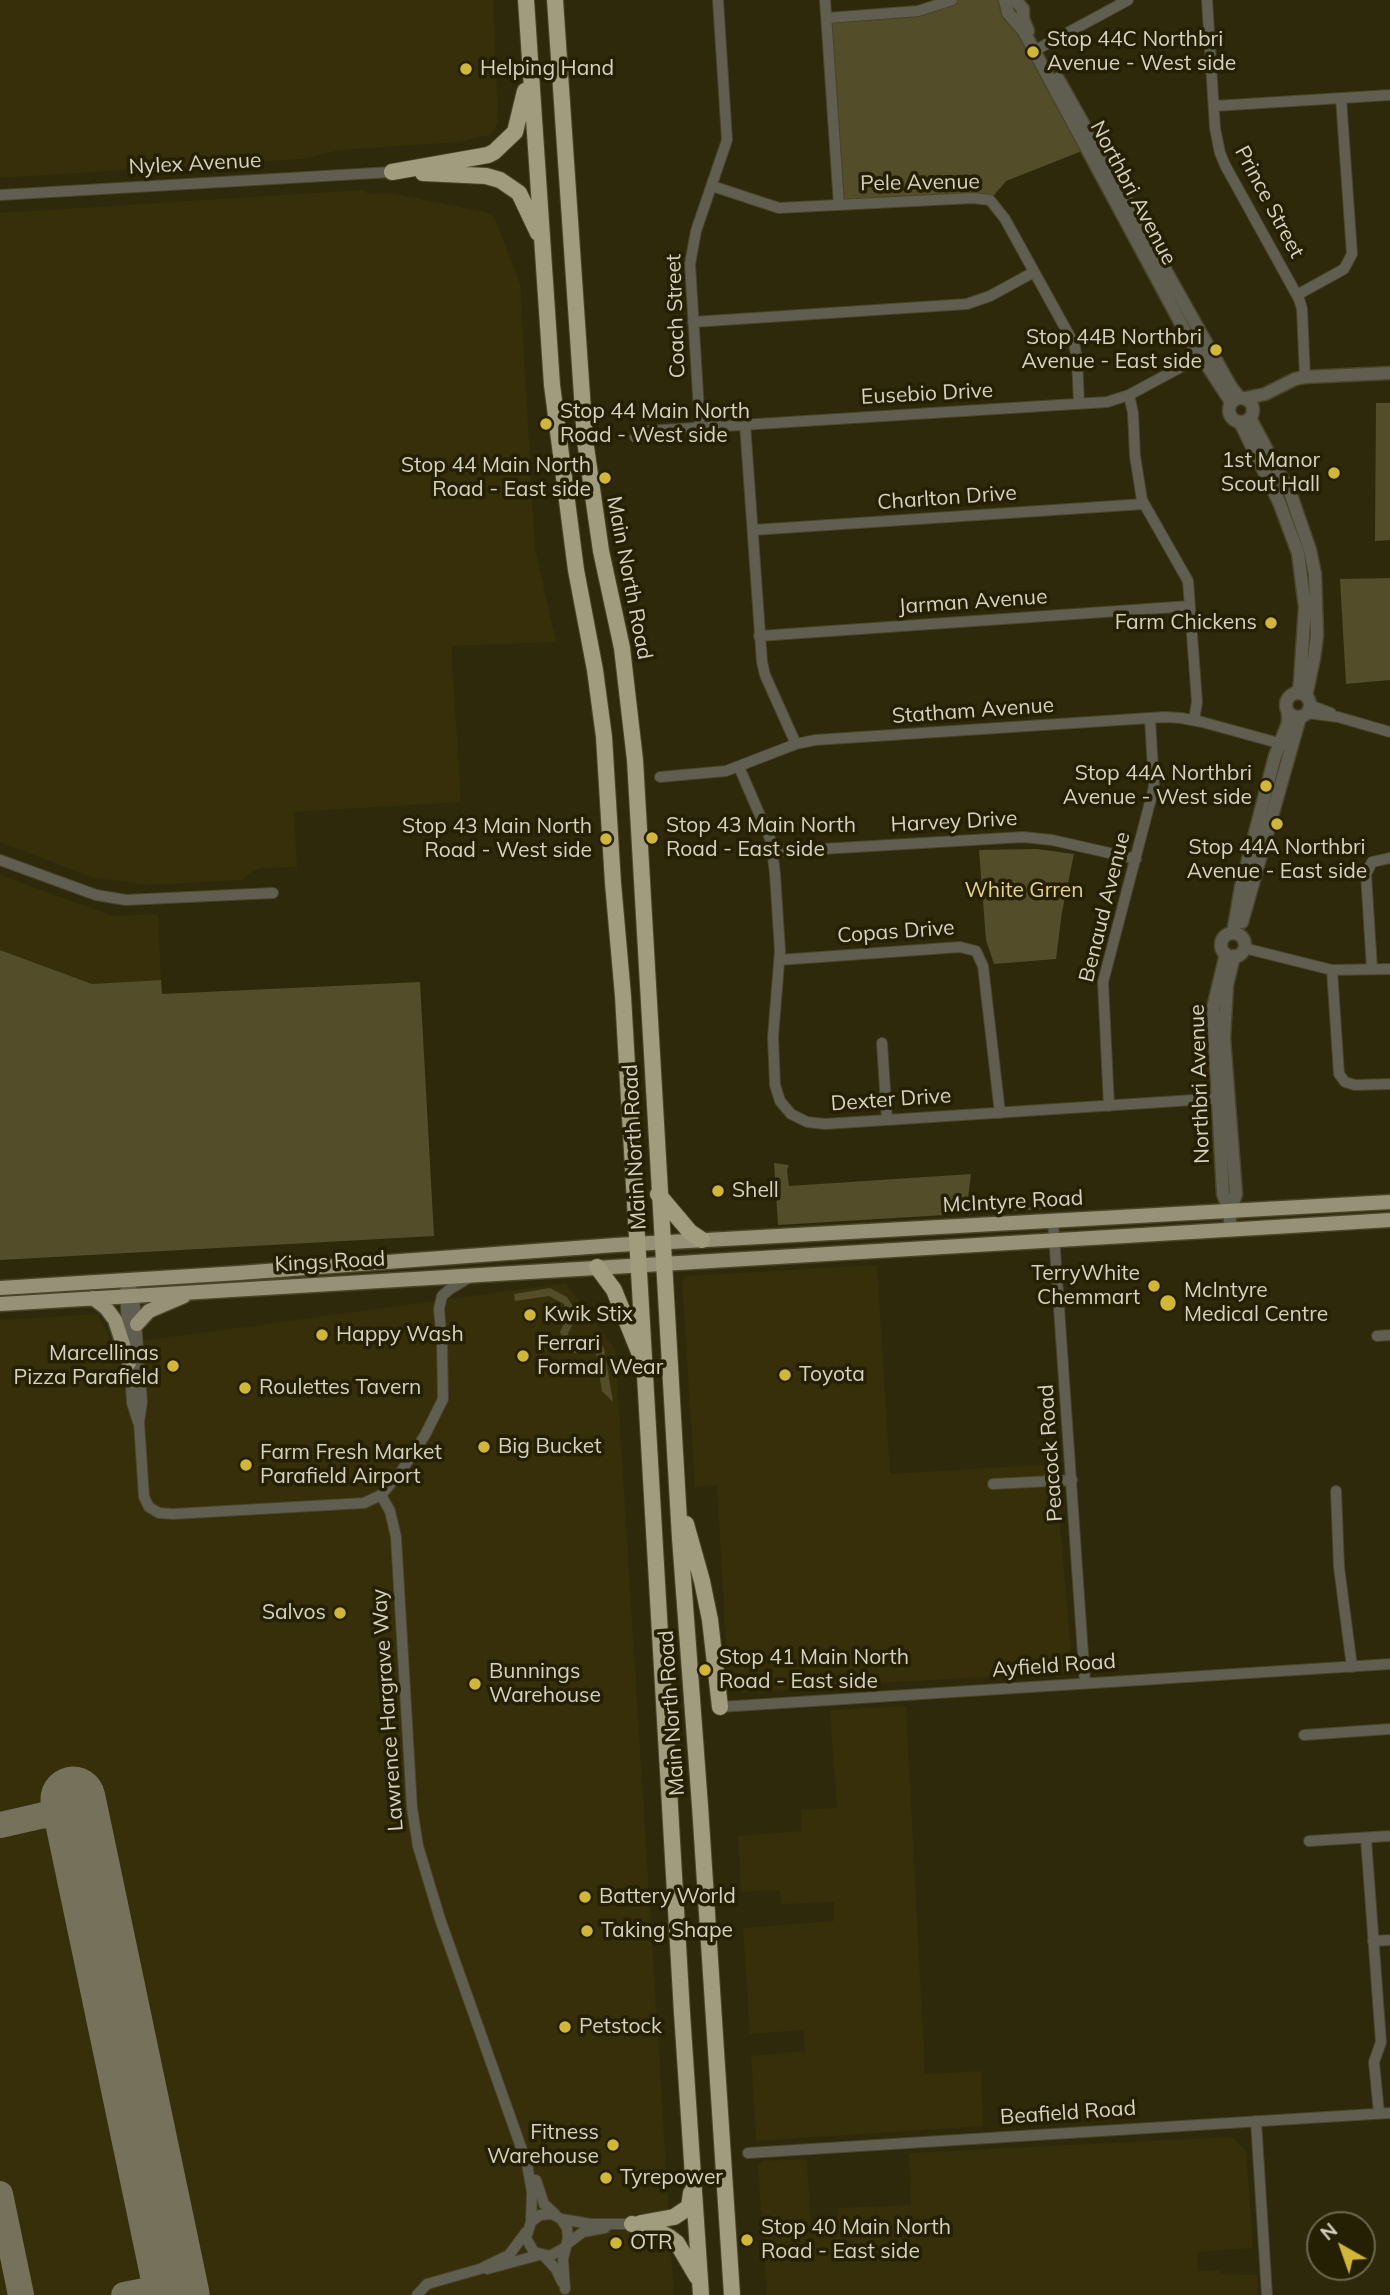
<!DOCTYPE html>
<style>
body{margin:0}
#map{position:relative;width:1390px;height:2295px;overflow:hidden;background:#2f290c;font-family:Mulish,sans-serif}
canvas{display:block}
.north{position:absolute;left:1306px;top:2211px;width:70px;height:70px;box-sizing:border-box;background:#251f03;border:2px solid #6b674f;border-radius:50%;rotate:320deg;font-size:19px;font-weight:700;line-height:28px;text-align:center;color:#d5d2c2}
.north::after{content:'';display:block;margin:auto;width:24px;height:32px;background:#d1b736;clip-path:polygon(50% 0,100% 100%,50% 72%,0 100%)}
</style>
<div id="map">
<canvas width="1390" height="2295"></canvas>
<div class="north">N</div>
</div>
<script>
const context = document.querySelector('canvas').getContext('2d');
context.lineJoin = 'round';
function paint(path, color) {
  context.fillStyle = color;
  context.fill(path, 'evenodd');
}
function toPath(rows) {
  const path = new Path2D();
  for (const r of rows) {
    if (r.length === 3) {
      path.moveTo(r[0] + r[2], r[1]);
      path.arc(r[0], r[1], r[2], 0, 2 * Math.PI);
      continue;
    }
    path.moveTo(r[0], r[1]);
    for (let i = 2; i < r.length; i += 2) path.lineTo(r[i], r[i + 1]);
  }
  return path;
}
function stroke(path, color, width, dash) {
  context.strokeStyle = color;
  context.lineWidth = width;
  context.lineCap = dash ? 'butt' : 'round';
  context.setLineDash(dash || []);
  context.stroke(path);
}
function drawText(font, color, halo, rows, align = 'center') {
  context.font = font + ' Mulish,sans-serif';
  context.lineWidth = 7;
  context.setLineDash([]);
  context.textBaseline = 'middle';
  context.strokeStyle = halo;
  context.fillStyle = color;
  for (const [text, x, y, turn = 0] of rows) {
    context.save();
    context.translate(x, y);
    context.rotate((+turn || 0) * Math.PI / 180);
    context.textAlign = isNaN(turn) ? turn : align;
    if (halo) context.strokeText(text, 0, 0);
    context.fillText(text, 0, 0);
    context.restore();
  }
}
const built = toPath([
 [0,0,493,0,498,120,495,129,489,135,457,142,340,150,301,159,0,178],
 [363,190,368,194,390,193,493,214,520,284,535,548,556,642,451,646,461,802,294,812,297,867,262,868,251,872,242,880,148,885,91,877,0,842,0,213],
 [0,875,113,916,158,914,161,980,92,984,0,950],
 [877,1265,890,1474,1055,1464,1072,1665,1062,1673,840,1685,753,1693,742,1692,728,1679,717,1485,695,1487,682,1281,686,1276],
 [566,1283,615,1349,674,2295,0,2295,0,1320,98,1314,113,1345],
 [906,1706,925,2074,981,2071,983,2126,756,2141,751,2056,805,2051,803,2030,750,2034,743,1928,834,1921,834,1902,781,1904,780,1890,741,1892,738,1836,802,1831,801,1810,837,1808,830,1710],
 [1232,2137,1246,2151,1253,2248,1197,2252,1198,2271,1220,2270,1221,2274,1257,2275,1258,2295,767,2295,758,2166,763,2161,807,2159,811,2224,837,2221,838,2208,911,2205,909,2153]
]);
const green = toPath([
 [952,0,1005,0,1087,149,1006,181,990,200,839,205,827,18,918,11],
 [1376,403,1390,403,1390,540,1375,541],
 [1390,578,1390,680,1346,684,1340,579],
 [1037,849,1074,854,1062,912,1056,959,994,964,986,940,979,850],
 [0,950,92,984,161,980,162,994,420,982,434,1236,0,1260],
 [774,1163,789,1165,787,1170,789,1186,971,1174,967,1206,1062,1208,778,1225],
 [550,1288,567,1297,577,1313,568,1334,571,1342,566,1349,560,1332,567,1317,564,1304,549,1296,515,1301,514,1294],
 [590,1340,598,1341,604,1348,613,1402,602,1391,596,1353,593,1351,573,1353,568,1350,574,1344]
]);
const taxiway = toPath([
 [43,1815,54,1816,66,1821,74,1828,82,1839],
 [0,1825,75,1808],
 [0,2194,21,2295],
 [124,2295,174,2285]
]);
const runway = toPath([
 [73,1799,177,2295]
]);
const minor = toPath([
 [825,0,839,205],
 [1207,0,1215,128,1220,153,1225,165,1299,299,1302,309,1305,377],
 [827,18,918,11,952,0],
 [1034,51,1128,0],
 [1214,106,1390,95],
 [712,186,779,208,973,198,990,200,1005,219,1074,344,1077,358,1079,404],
 [0,195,392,172],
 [1297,295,1344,269,1352,254,1341,98],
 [693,322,967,304,990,296,1034,272],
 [1129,395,1133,413,1135,456,1142,500,1188,581,1197,702,1194,720],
 [745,424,762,662,765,675,796,744],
 [700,427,690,264,696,231,727,140,718,0],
 [635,437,646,431,1107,402,1129,395,1207,353],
 [753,530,1144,504],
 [759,636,1190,606],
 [1309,705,1331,713],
 [1307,713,1338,717,1390,732],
 [739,767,771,841,775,874,780,951,773,1037,775,1085,780,1101,791,1114,807,1122,825,1124,1224,1098],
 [660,777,726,771,796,744,815,740,1165,717,1181,718,1202,722,1286,745],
 [772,852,1023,837,1052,840,1136,859],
 [0,860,96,895,126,900,273,893],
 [1244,948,1332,970,1390,969],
 [779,960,960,947,976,951,983,966,1000,1113],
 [1372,969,1366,874,1372,862,1390,858],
 [1332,970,1339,1074,1345,1082,1355,1085,1390,1084],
 [882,1043,887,1120],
 [1109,1106,1103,982,1154,787,1150,718],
 [1053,1221,1085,1683],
 [470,1277,450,1289,442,1296,439,1309,442,1342,443,1399,425,1435,400,1473,381,1495,390,1511,396,1537,412,1808,418,1846,440,1919,527,2164,532,2192,531,2222],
 [128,1280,134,1295,142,1402,139,1422,144,1497,149,1507,159,1513,173,1514,364,1503,381,1495],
 [125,1291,132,1403,138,1422],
 [1377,1336,1390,1335],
 [993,1484,1072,1480],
 [1336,1491,1339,1567,1352,1667],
 [720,1707,1390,1664],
 [1304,1735,1390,1729],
 [1366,1839,1381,2042,1374,2062,1379,2113],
 [1309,1841,1390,1836],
 [1373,1941,1390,1940],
 [1256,2121,1267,2295],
 [748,2153,1390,2113],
 [536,2180,544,2204,555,2214],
 [561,2219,591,2224,632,2224],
 [567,2244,583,2232,605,2228],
 [564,2248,550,2256,534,2252,526,2238,531,2222,540,2215,552,2214,561,2219,567,2228,568,2238,563,2259,565,2289],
 [544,2256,556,2269,562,2282],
 [487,2269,539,2255],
 [417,2295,427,2284,480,2269,509,2255,526,2232]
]);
const tertiary = toPath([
 [1005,0,1008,13,1023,30,1186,333,1231,402],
 [1015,0,1023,9,1023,19,1028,31],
 [1058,79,1231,387,1239,397],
 [1241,410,12],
 [1246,398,1265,394,1295,379,1305,377,1390,373],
 [1250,418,1291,495,1310,550,1315,574,1317,635,1314,658,1306,696],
 [1240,422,1279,502,1298,553,1305,607,1300,681,1299,690,1294,694],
 [1298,705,12],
 [1242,922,1300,717],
 [1233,933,1241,887,1275,756,1288,723,1288,712],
 [1233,945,12],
 [1226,954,1213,1008,1223,1194,1230,1212],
 [1230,1228,1230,1212,1236,1194,1224,1038,1227,985,1234,956]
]);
const primary = toPath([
 [0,1288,239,1273,616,1245,1390,1202],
 [93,1298,106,1308,115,1320,129,1363],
 [0,1304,1390,1220],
 [137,1324,149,1311,184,1296]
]);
const trunk = toPath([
 [526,0,552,385,576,570,595,670,604,737,613,883,623,996,682,2013,701,2295],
 [555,0,585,440,601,551,622,648,635,760,680,1538,700,1806,732,2295],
 [392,172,488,155,494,152,515,132,525,91],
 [423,173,486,176,500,180,519,193,538,233],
 [658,1194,690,1232,702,1240],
 [597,1267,614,1290,639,1352],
 [686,1524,702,1581,710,1620,720,1707],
 [641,2223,674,2217,689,2207,691,2193],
 [632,2224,654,2229,669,2237,677,2243,697,2277]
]);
const markers = [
 [1033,52,7,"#d1b736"],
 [466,69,7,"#d1b736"],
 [1216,350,7,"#d1b736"],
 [546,424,7,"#d1b736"],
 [1334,473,7,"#d1b736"],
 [605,478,7,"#d1b736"],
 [1271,623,7,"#d1b736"],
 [1266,786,7,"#d1b736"],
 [1277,824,7,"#d1b736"],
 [652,838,7,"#d1b736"],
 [606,839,7,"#d1b736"],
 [718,1191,7,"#d1b736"],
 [1154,1286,7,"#d1b736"],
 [1168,1303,9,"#d1b736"],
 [530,1315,7,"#d1b736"],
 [322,1335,7,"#d1b736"],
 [523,1356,7,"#d1b736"],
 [173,1366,7,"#d1b736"],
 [785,1375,7,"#d1b736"],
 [245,1388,7,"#d1b736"],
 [484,1447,7,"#d1b736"],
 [246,1465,7,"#d1b736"],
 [340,1613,7,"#d1b736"],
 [705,1670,7,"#d1b736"],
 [475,1684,7,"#d1b736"],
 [585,1897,7,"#d1b736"],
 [587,1931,7,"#d1b736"],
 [565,2027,7,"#d1b736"],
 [613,2145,7,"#d1b736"],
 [606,2178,7,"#d1b736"],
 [747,2240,7,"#d1b736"],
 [616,2243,7,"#d1b736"]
];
const poiNames = [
 ["Stop 44C Northbri",1047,40],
 ["Avenue - West side",1047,64],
 ["Helping Hand",480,69],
 ["Stop 44B Northbri",1202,338,"right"],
 ["Avenue - East side",1202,362,"right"],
 ["Stop 44 Main North",560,412],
 ["Road - West side",560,436],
 ["1st Manor",1320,461,"right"],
 ["Scout Hall",1320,485,"right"],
 ["Stop 44 Main North",591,466,"right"],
 ["Road - East side",591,490,"right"],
 ["Farm Chickens",1257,623,"right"],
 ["Stop 44A Northbri",1252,774,"right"],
 ["Avenue - West side",1252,798,"right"],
 ["Stop 43 Main North",666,826],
 ["Road - East side",666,850],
 ["Stop 43 Main North",592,827,"right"],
 ["Road - West side",592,851,"right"],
 ["Stop 44A Northbri",1277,848,"center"],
 ["Avenue - East side",1277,872,"center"],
 ["Shell",732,1191],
 ["TerryWhite",1140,1274,"right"],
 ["Chemmart",1140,1298,"right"],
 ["McIntyre",1184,1291],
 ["Medical Centre",1184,1315],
 ["Kwik Stix",544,1315],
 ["Happy Wash",336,1335],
 ["Ferrari",537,1344],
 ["Formal Wear",537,1368],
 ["Marcellinas",159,1354,"right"],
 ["Pizza Parafield",159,1378,"right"],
 ["Toyota",799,1375],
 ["Roulettes Tavern",259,1388],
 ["Big Bucket",498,1447],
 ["Farm Fresh Market",260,1453],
 ["Parafield Airport",260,1477],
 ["Salvos",326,1613,"right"],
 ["Stop 41 Main North",719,1658],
 ["Road - East side",719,1682],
 ["Bunnings",489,1672],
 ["Warehouse",489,1696],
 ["Battery World",599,1897],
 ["Taking Shape",601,1931],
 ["Petstock",579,2027],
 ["Fitness",599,2133,"right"],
 ["Warehouse",599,2157,"right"],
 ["Tyrepower",620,2178],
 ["Stop 40 Main North",761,2228],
 ["Road - East side",761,2252],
 ["OTR",630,2243]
];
const streetNames = [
 ["Nylex Avenue",195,164,-3],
 ["Pele Avenue",920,183,-1],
 ["Northbri Avenue",1133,193,62],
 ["Prince Street",1269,202,62],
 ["Coach Street",676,316,-92],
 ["Eusebio Drive",927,394,-3],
 ["Charlton Drive",947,498,-4],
 ["Main North Road",629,578,79],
 ["Jarman Avenue",973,602,-4],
 ["Statham Avenue",973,711,-4],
 ["Harvey Drive",954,822,-3],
 ["Benaud Avenue",1105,907,-76],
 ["Copas Drive",896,932,-4],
 ["Northbri Avenue",1200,1084,-92],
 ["Dexter Drive",891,1100,-4],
 ["Main North Road",635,1147,-93],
 ["McIntyre Road",1013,1202,-3],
 ["Kings Road",330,1262,-3],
 ["Peacock Road",1051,1453,-94],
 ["Ayfield Road",1054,1666,-4],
 ["Lawrence Hargrave Way",388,1710,-94],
 ["Main North Road",672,1713,-94],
 ["Beafield Road",1068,2113,-4]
];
const parkNames = [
 ["White Grren",1024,891]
];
paint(built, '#362f09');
paint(green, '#544d2a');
stroke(taxiway, '#76715a', 26);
stroke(runway, '#76715a', 65);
stroke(minor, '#4a4429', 12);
stroke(tertiary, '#4a4429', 15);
stroke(primary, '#4a4429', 17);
stroke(trunk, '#4a4429', 18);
stroke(minor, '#605e51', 10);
stroke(tertiary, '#605e51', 12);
stroke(primary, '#979277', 14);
stroke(trunk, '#a29c7e', 16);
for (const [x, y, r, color] of markers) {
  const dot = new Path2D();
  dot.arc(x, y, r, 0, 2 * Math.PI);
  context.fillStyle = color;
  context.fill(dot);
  stroke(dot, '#251f03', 2.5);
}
drawText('21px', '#d5d2c2', '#251f03', poiNames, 'left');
drawText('21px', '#d5d2c2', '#251f03', streetNames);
drawText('21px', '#e8d581', '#251f03', parkNames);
</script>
